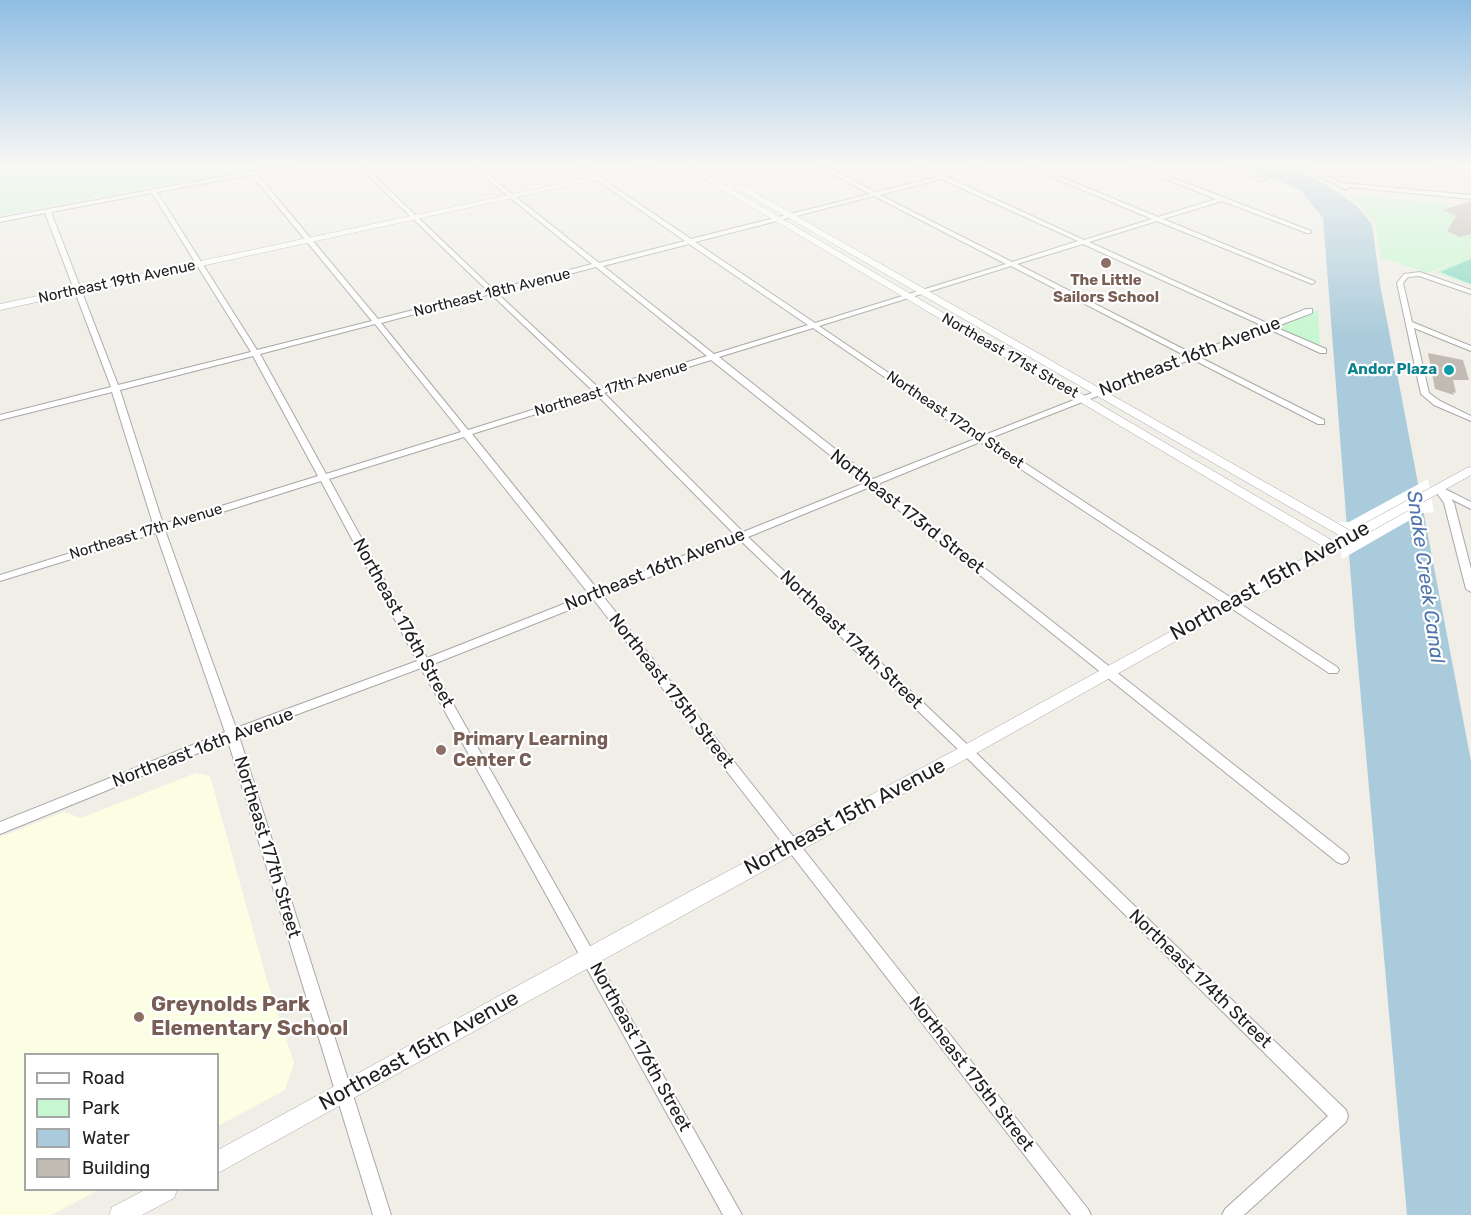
<!DOCTYPE html>
<style>
body{margin:0}
#map{position:relative;width:1471px;height:1215px;overflow:hidden;background:#f0eee7;font-family:Rubik,sans-serif}
canvas{display:block}
.legend{position:absolute;left:24px;top:1053px;width:195px;height:138px;box-sizing:border-box;background:#fff;border:2px solid #a6a6a6;margin:0;padding:8px 10px;list-style:none;font-size:18px;color:#202020}
.legend li{display:flex;align-items:center;gap:12px;height:30px}
.legend b{width:30px;border:2px solid #a6a6a6}
</style>
<div id="map">
<canvas width="1471" height="1215"></canvas>
<ul class="legend">
<li><b style="height:8px;background:#fff"></b>Road</li>
<li><b style="height:16px;background:#c7f7d0"></b>Park</li>
<li><b style="height:16px;background:#aacbdb"></b>Water</li>
<li><b style="height:16px;background:#c1bbb4"></b>Building</li>
</ul>
</div>
<script>
const context = document.querySelector('canvas').getContext('2d');
context.lineJoin = 'round';
function paint(path, color) {
  context.fillStyle = color;
  context.fill(path, 'evenodd');
}
function toPath(rows) {
  const path = new Path2D();
  for (const r of rows) {
    path.moveTo(r[0], r[1]);
    for (let i = 2; i < r.length; i += 2) path.lineTo(r[i], r[i + 1]);
  }
  return path;
}
function stroke(path, color, width, dash) {
  context.strokeStyle = color;
  context.lineWidth = width;
  context.lineCap = dash ? 'butt' : 'round';
  context.setLineDash(dash || []);
  context.stroke(path);
}
function drawText(font, color, halo, rows, align = 'center') {
  context.font = font + ' Rubik,sans-serif';
  context.lineWidth = 4.5;
  context.setLineDash([]);
  context.textBaseline = 'middle';
  context.strokeStyle = halo;
  context.fillStyle = color;
  for (const [text, x, y, turn = 0] of rows) {
    context.save();
    context.translate(x, y);
    context.rotate((+turn || 0) * Math.PI / 180);
    context.textAlign = isNaN(turn) ? turn : align;
    if (halo) context.strokeText(text, 0, 0);
    context.fillText(text, 0, 0);
    context.restore();
  }
}
const education = toPath([
 [196,773,210,776,267,980,294,1063,285,1090,218,1126,218,1054,26,1054,26,1190,99,1190,51,1215,0,1215,0,837,64,812,81,818]
]);
const park = toPath([
 [0,166,270,166,0,215],
 [1350,195,1439,203,1451,207,1464,218,1471,220,1471,285,1435,272,1458,260,1427,273,1380,257,1375,222],
 [1318,310,1320,348,1275,327]
]);
const pitch = toPath([
 [1471,259,1471,284,1440,272]
]);
const water = toPath([
 [1241,166,1288,166,1298,170,1335,190,1358,207,1372,224,1380,284,1471,761,1471,1215,1407,1215,1355,631,1323,218,1300,190]
]);
const pier = toPath([
 [1428,479,1434,512,1422,513,1342,559,1338,522,1349,522]
]);
const building = toPath([
 [1471,201,1471,234,1460,237,1447,231,1456,216,1443,210],
 [1428,353,1463,360,1469,380,1453,380,1456,393,1453,392,1454,395,1435,389]
]);
const minor = toPath([
 [279,166,292,166,257,174,378,319,488,291,358,166,364,166,494,290,592,264,471,166,477,166,599,263,685,241,577,166,583,166,691,239,870,194,818,166,825,166,876,192,936,177,915,166,922,166,942,175,977,166,987,166,947,177,1084,240,1152,219,1026,166,1034,166,1158,217,1216,199,1134,166,1142,166,1311,231,1311,233,1307,233,1222,201,1163,219,1314,281,1315,282,1312,284,1157,221,1089,242,1269,324,1306,309,1312,309,1312,313,1275,327,1326,349,1326,353,1320,353,1269,329,1199,357,1324,420,1324,424,1318,424,1192,359,988,439,1337,667,1339,670,1337,673,1329,673,980,442,878,484,1347,854,1349,858,1347,862,1342,864,1337,862,870,487,748,537,971,748,1346,1110,1348,1116,1346,1122,1244,1215,1222,1215,1225,1209,1328,1116,963,754,740,540,603,596,1088,1209,1091,1215,1071,1215,594,600,431,665,742,1215,723,1215,421,668,239,736,391,1215,373,1215,228,741,0,834,0,822,225,732,156,533,0,581,0,575,154,527,112,392,0,420,0,415,111,387,45,213,0,222,0,218,279,166],
 [252,175,372,321,257,350,157,192,252,175],
 [941,179,1078,241,1012,262,880,195,941,179],
 [152,193,251,352,118,385,51,212,152,193],
 [874,196,1006,264,815,323,695,242,874,196],
 [689,244,808,325,714,354,603,266,689,244],
 [1083,244,1263,326,1193,354,1017,264,1083,244],
 [1011,266,1186,356,982,436,819,326,1011,266],
 [596,267,707,356,600,389,497,293,596,267],
 [491,294,593,391,468,430,381,323,491,294],
 [375,324,461,432,326,474,260,354,375,324],
 [813,328,975,439,873,479,719,357,813,328],
 [253,356,318,476,163,524,120,390,253,356],
 [711,360,865,483,743,532,604,393,711,360],
 [597,395,735,535,598,590,472,434,597,395],
 [464,437,589,594,427,658,329,479,464,437],
 [321,481,417,661,236,728,165,530,321,481],
 [1226,166,1234,166,1266,180,1261,181,1226,166],
 [1298,166,1305,166,1342,183,1471,195,1471,199,1349,187,1347,190,1298,166],
 [1420,272,1471,290,1471,294,1419,276,1408,277,1403,283,1412,322,1471,346,1471,351,1414,328,1429,393,1440,401,1471,416,1471,421,1434,405,1421,394,1397,283,1404,274,1420,272],
 [1439,486,1471,502,1471,509,1451,499,1454,503,1471,569,1471,592,1466,589,1444,503,1434,489,1439,486]
]);
const tertiary = toPath([
 [644,166,659,166,0,310,0,304,644,166],
 [683,166,692,166,1333,541,1342,537,733,186,740,184,1351,531,1467,468,1471,467,1471,475,973,755,218,1173,218,1150,689,892,961,747,1324,547,683,166],
 [1435,166,1447,166,1471,174,1471,178,1435,166],
 [145,1190,177,1190,174,1198,142,1215,109,1215,112,1207,145,1190]
]);
const markers = [
 [1106,263,6,"#8d6e63"],
 [1449,370,6,"#0f9aa8"],
 [441,750,6,"#8d6e63"],
 [139,1017,6,"#8d6e63"]
];
const farEducationnames = [
 ["The Little",1106,281],
 ["Sailors School",1106,298]
];
const farStreetnames = [
 ["Northeast 19th Avenue",117,282,-12],
 ["Northeast 18th Avenue",492,293,-14],
 ["Northeast 171st Street",1010,356,30],
 ["Northeast 17th Avenue",611,389,-17],
 ["Northeast 172nd Street",955,420,34],
 ["Northeast 17th Avenue",146,532,-17]
];
const farCulturenames = [
 ["Andor Plaza",1437,370]
];
const streetNames = [
 ["Northeast 16th Avenue",1190,357,-21],
 ["Northeast 173rd Street",907,512,38],
 ["Northeast 16th Avenue",655,570,-22],
 ["Northeast 176th Street",403,623,61],
 ["Northeast 174th Street",851,640,44],
 ["Northeast 175th Street",671,691,52],
 ["Northeast 16th Avenue",203,748,-21],
 ["Northeast 177th Street",267,847,73],
 ["Northeast 174th Street",1200,979,44],
 ["Northeast 176th Street",640,1047,61],
 ["Northeast 175th Street",971,1074,52]
];
const educationNames = [
 ["Primary Learning",453,740],
 ["Center C",453,761]
];
const waterNames = [
 ["Snake Creek Canal",1425,577,82]
];
const nearStreetnames = [
 ["Northeast 15th Avenue",1270,581,-29],
 ["Northeast 15th Avenue",845,817,-28],
 ["Northeast 15th Avenue",419,1051,-29]
];
const nearEducationnames = [
 ["Greynolds Park",151,1005],
 ["Elementary School",151,1029]
];
paint(education, '#fbfee3');
paint(park, '#c7f7d0');
paint(pitch, '#8adbc4');
paint(water, '#aacbdb');
paint(pier, '#fff');
paint(building, '#c1bbb4');
stroke(minor, '#a7a7a7', 2);
stroke(tertiary, '#a7a7a7', 1);
paint(minor, '#fff');
paint(tertiary, '#fff');
const sky = context.createLinearGradient(0, 0, 0, 337);
sky.addColorStop(0, '#8fbde3');
sky.addColorStop(0.49, '#f8f7f4');
sky.addColorStop(1, '#f8f7f400');
context.fillStyle = sky;
context.fillRect(0, 0, 1471, 337);
for (const [x, y, r, color] of markers) {
  const dot = new Path2D();
  dot.arc(x, y, r, 0, 2 * Math.PI);
  context.fillStyle = color;
  context.fill(dot);
  stroke(dot, '#fff', 2);
}
drawText('bold 15px', '#785e54', '#fff', farEducationnames);
drawText('15px', '#202020', '#fff', farStreetnames);
drawText('bold 15px', '#0d838f', '#fff', farCulturenames, 'right');
drawText('18px', '#202020', '#fff', streetNames);
drawText('bold 18px', '#785e54', '#fff', educationNames, 'left');
drawText('italic 20px', '#5075ac', '#fff', waterNames);
drawText('21px', '#202020', '#fff', nearStreetnames);
drawText('bold 21px', '#785e54', '#fff', nearEducationnames, 'left');
</script>
